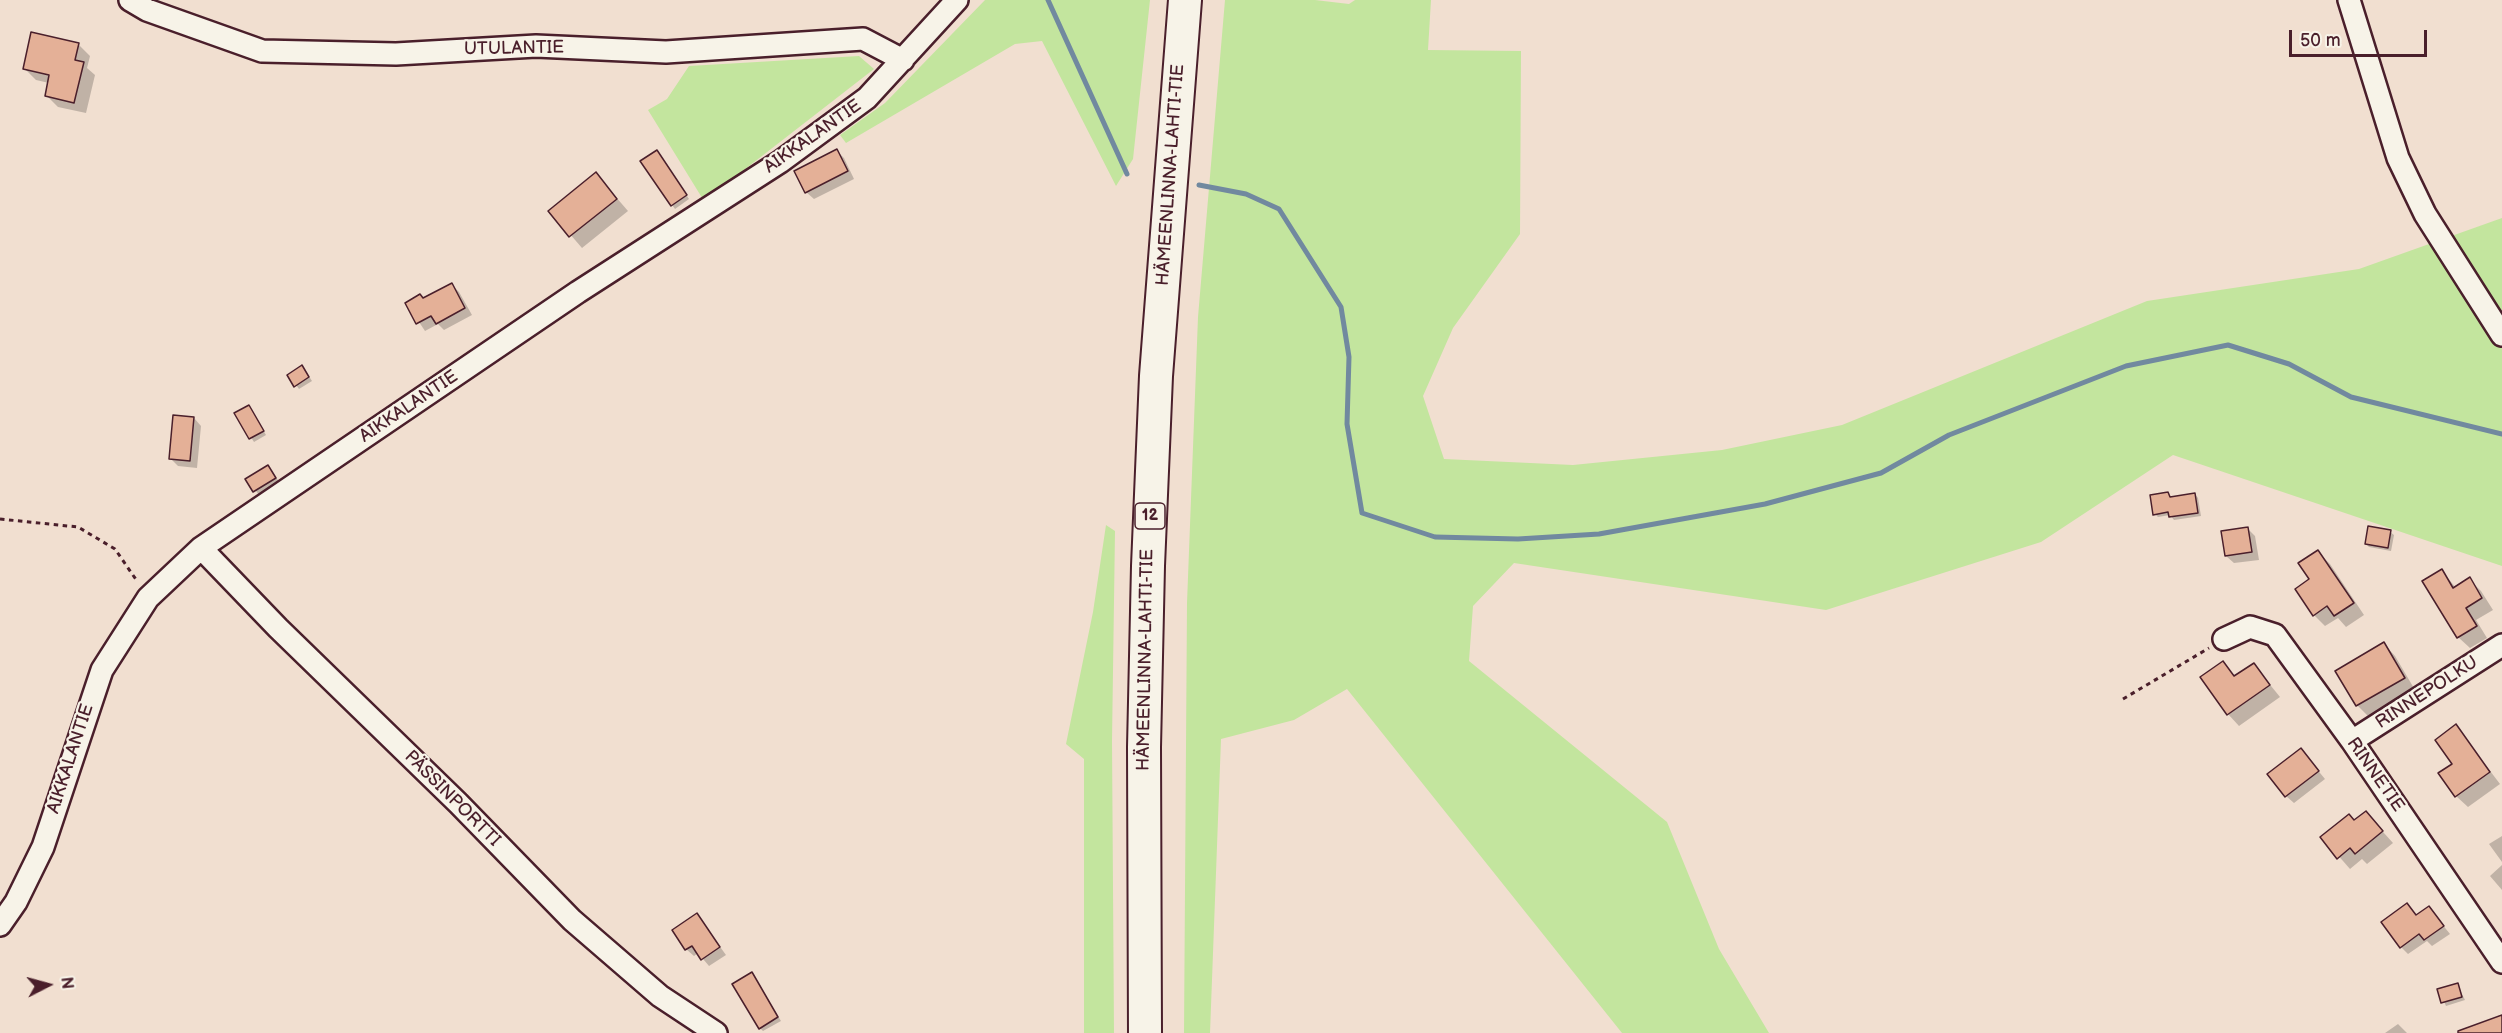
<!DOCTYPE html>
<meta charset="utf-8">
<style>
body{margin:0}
#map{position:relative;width:2502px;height:1033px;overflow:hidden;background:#f1dfd0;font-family:"Balsamiq Sans",sans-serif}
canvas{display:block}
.north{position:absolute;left:18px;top:955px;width:60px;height:60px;-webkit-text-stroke:4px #f7f3e8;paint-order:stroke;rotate:84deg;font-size:16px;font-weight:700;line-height:24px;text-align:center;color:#4a1f2b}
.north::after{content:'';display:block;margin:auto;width:21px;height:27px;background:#4a1f2b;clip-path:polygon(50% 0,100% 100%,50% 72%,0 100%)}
.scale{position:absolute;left:2289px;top:30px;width:138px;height:27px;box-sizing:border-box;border:3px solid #4a1f2b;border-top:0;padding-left:8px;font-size:18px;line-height:21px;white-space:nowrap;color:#4a1f2b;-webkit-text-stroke:4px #f7f3e8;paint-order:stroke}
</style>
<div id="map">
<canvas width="2502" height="1033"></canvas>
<div class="north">N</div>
<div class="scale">50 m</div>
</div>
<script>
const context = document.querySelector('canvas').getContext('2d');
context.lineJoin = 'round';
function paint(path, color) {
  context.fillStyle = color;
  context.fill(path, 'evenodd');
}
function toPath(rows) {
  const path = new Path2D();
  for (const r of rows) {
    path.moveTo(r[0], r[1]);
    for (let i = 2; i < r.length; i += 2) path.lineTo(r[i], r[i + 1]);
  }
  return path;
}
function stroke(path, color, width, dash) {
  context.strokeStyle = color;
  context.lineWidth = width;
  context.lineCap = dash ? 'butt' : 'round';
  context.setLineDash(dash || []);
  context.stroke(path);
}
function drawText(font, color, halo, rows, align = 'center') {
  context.font = font + ' "Balsamiq Sans",sans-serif';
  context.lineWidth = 4.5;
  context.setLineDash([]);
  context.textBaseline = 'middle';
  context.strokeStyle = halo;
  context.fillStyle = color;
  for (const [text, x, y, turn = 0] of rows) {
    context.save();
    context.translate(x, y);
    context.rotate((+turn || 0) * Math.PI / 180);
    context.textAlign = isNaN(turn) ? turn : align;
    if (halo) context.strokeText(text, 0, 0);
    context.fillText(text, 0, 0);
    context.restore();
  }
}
const green = toPath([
 [985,0,1150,0,1133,159,1116,186,1042,41,1015,44,846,143,840,135,885,103],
 [1225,0,1315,0,1349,4,1355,0,1431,0,1428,50,1521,51,1520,234,1453,328,1423,396,1444,459,1573,465,1722,450,1842,425,2147,301,2359,269,2502,218,2502,566,2173,455,2041,542,1826,610,1514,563,1473,606,1469,661,1667,822,1719,949,1769,1033,1622,1033,1347,689,1294,720,1221,739,1210,1033,1184,1033,1187,603,1198,317],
 [859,56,874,69,704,201,648,110,667,99,689,66],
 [1106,525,1115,531,1112,741,1114,1033,1084,1033,1084,759,1066,744,1093,612]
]);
const shadow = toPath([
 [78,44,90,56,87,68,95,75,86,113,58,107,46,95,49,83,36,80,24,68],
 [837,151,844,158,854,179,814,199,806,192],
 [660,155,689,199,675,209,642,162],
 [596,174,628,211,582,248,550,211],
 [451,284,459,292,472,315,444,330,438,324,425,331,407,304,424,300],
 [305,370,312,381,299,389,289,375],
 [249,406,266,435,254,442,236,414],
 [194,418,201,426,197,468,178,466,170,458],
 [268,466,282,486,262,499,247,479],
 [2168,493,2172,498,2195,494,2198,498,2201,516,2174,520,2170,515,2158,517,2155,514],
 [2248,529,2255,536,2259,560,2234,563,2226,556],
 [2390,532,2394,535,2391,551,2369,547,2366,544],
 [2318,552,2330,564,2364,615,2346,627,2338,618,2325,626,2314,615,2311,580],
 [2442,571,2456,588,2469,579,2481,591,2493,610,2476,620,2487,638,2470,648,2458,637],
 [2384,644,2395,656,2415,690,2369,717,2357,705,2337,671],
 [2223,663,2236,677,2254,665,2280,697,2239,726,2228,714],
 [2456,726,2500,784,2468,807,2456,796],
 [2301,750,2325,779,2294,803,2286,796],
 [2366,813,2393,843,2367,864,2362,859,2350,869,2322,837,2355,822],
 [2502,836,2502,862,2489,844],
 [2502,865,2502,890,2490,876],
 [2429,908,2450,934,2432,946,2427,941,2408,954,2401,947,2417,917],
 [697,915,726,955,709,966,698,953,694,956,686,949],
 [755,978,781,1021,763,1031,760,1028],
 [2457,984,2465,1000,2446,1006,2439,990],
 [2398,1024,2407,1033,2385,1033]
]);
const stream = toPath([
 [1048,0,1127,174],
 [1199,185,1246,194,1279,209,1341,307,1349,357,1347,424,1362,513,1435,537,1518,539,1599,534,1765,504,1881,473,1949,435,2126,366,2228,345,2289,364,2351,397,2502,434]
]);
const building = toPath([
 [31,32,79,43,75,60,84,62,74,103,45,96,49,75,23,69,31,32],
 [837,149,848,171,805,193,794,171,837,149],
 [657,150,687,195,671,206,640,161,657,150],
 [596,172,617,199,569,237,548,211,596,172],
 [452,283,465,308,436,324,431,316,416,324,405,303,420,294,423,298,452,283],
 [302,365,309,377,294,387,287,375,302,365],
 [249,405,264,431,249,439,234,413,249,405],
 [173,415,194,417,190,461,169,459,173,415],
 [268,465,276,478,253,492,245,479,268,465],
 [2168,492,2170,497,2195,493,2198,513,2169,517,2168,512,2153,515,2150,495,2168,492],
 [2368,526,2391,530,2388,548,2365,544,2368,526],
 [2248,527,2252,552,2225,556,2221,531,2248,527],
 [2318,550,2354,603,2334,616,2327,606,2313,616,2295,589,2309,579,2298,563,2318,550],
 [2442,569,2453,588,2470,577,2482,598,2466,608,2477,626,2457,638,2422,581,2442,569],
 [2384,642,2405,678,2356,706,2335,671,2384,642],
 [2223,661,2234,676,2254,663,2270,685,2227,715,2200,677,2223,661],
 [2456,724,2490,772,2455,797,2438,773,2452,764,2435,740,2456,724],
 [2301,748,2319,771,2285,797,2267,774,2301,748],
 [2366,811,2383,831,2355,854,2350,848,2337,859,2320,837,2349,814,2354,820,2366,811],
 [2407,903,2416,915,2429,906,2444,926,2424,940,2419,934,2400,948,2381,922,2407,903],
 [697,913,720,947,701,960,692,946,685,950,672,930,697,913],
 [752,972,778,1017,759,1029,732,984,752,972],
 [2458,983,2462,997,2441,1003,2437,989,2458,983],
 [2502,1015,2502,1033,2458,1033,2458,1031,2502,1015]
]);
const path = toPath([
 [0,519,78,527,115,549,137,581],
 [2123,699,2209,648]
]);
const minor = toPath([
 [130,0,147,10,262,51,396,54,536,46,666,52,863,39,903,60],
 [2349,0,2398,158,2425,214,2502,335],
 [201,548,278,628,458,803,572,920,660,996,716,1033],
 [2224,639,2250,627,2275,635,2352,741,2502,962],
 [2352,741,2502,645],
 [0,925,16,902,43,847,102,670,148,598,201,548,578,292,780,162,867,98,957,0]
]);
const highway = toPath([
 [1145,1033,1144,747,1148,566,1156,376,1185,0]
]);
const shields = [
 [1150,516,30]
];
const shieldNames = [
 ["12",1150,516]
];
const streetNames = [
 ["UTULANTIE",514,49,-1],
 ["AIKKALANTIE",813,137,-35],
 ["HÄMEENLINNA-LAHTI-TIE",1171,175,-86],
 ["AIKKALANTIE",409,407,-34],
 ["HÄMEENLINNA-LAHTI-TIE",1146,660,-89],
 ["RINNEPOLKU",2427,693,-33],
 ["AIKKALANTIE",71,759,-72],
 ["RINNETIE",2375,775,55],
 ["PÄSSINPORTTI",452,799,45]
];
paint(green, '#c3e59e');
paint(shadow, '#0003');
stroke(stream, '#71899f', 5);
paint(building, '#e4b097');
stroke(building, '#4a1f2b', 1.5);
stroke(minor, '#4a1f2b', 26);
stroke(highway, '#4a1f2b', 36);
stroke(path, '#4a1f2b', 3, [4.5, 4.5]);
stroke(minor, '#f7f3e8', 21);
stroke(highway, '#f7f3e8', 32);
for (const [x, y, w] of shields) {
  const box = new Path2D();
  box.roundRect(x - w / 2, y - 13, w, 26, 4.5);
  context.fillStyle = '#f7f3e8';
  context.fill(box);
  stroke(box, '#4a1f2b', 1.5);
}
drawText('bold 16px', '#4a1f2b', null, shieldNames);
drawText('18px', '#4a1f2b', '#f7f3e8', streetNames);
</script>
